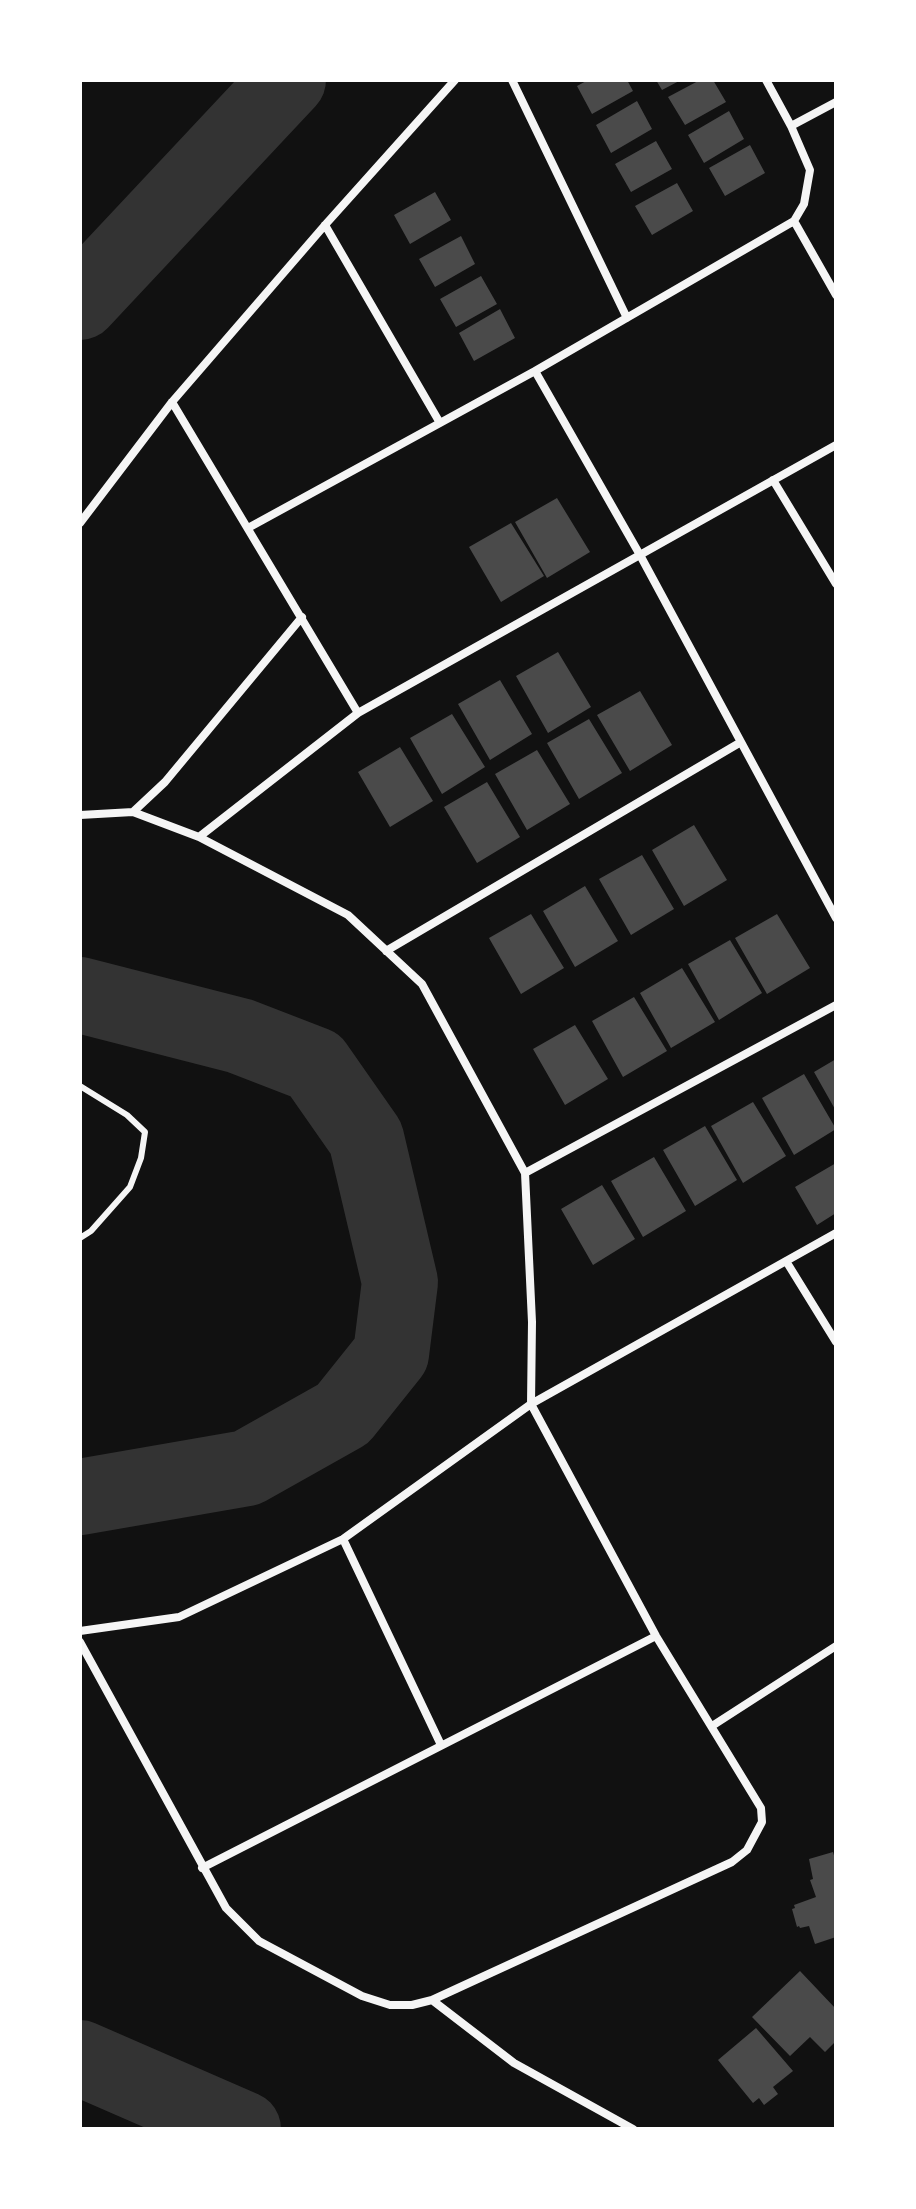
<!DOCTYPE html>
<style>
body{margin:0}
#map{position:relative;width:916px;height:2209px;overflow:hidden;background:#111;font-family:Quicksand,sans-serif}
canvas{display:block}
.frame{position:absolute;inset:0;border:82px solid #fff;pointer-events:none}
</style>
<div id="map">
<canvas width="916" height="2209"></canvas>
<div class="frame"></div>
</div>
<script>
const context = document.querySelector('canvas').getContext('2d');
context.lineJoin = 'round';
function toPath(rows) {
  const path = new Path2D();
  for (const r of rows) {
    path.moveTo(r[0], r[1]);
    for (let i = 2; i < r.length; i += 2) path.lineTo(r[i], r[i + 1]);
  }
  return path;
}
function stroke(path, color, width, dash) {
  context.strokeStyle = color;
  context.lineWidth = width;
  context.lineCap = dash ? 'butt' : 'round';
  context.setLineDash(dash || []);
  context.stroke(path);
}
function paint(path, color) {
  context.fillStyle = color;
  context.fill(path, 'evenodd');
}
const river = toPath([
 [80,302,288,80],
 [80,995,240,1036,315,1065,366,1138,400,1282,391,1354,343,1414,247,1468,80,1497],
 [80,2058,243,2129]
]);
const building = toPath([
 [588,80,627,80,633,91,592,114,577,86],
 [656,80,681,80,662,90],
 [700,80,713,80,726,102,685,125,668,97],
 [637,101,652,129,611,153,596,125],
 [729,111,744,139,704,163,688,135],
 [656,141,672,169,631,192,615,164],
 [750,145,765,173,725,196,709,168],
 [677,183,693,211,652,235,635,206],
 [435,192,451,220,410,244,394,215],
 [461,236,475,264,435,287,419,259],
 [481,276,497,304,456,327,440,299],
 [500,309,515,338,474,361,459,333],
 [557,498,590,552,547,578,515,522],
 [511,523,544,576,501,602,469,547],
 [558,652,591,707,548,733,516,676],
 [500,680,532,734,490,760,458,704],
 [640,691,672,745,630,771,597,715],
 [452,714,485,767,442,794,410,738],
 [589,719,622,773,579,799,547,743],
 [400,747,433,801,390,827,358,772],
 [537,750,570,804,527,830,495,774],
 [487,782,520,837,477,863,444,807],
 [694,825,727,880,684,906,652,850],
 [642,855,674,909,631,935,599,879],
 [585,886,618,941,575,967,543,911],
 [531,914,564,968,521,994,489,938],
 [777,914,810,968,767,994,735,938],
 [730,940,762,993,719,1020,688,964],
 [682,968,715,1022,671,1048,640,993],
 [634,997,667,1051,623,1077,592,1021],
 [575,1025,608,1079,565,1105,533,1049],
 [836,1059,836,1111,814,1072],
 [804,1074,836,1129,794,1155,762,1098],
 [753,1102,786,1156,743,1183,711,1126],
 [705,1126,737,1180,695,1206,663,1150],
 [654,1157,686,1211,643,1237,611,1181],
 [836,1163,836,1213,817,1225,795,1187],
 [602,1185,635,1239,593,1265,561,1209],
 [833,1852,836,1862,836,1937,815,1944,809,1926,800,1928,799,1926,797,1927,792,1909,795,1908,794,1905,816,1897,810,1880,813,1879,809,1859],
 [800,1971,836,2009,836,2041,825,2052,810,2037,790,2056,752,2017],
 [756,2028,793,2071,773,2087,778,2094,764,2105,759,2098,753,2103,718,2060]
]);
const service = toPath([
 [80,1086,127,1115,145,1132,141,1158,130,1187,91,1231,80,1238]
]);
const minor = toPath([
 [512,80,627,318],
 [791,126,836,102],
 [794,221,836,295],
 [325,225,440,423],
 [535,371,640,555,836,918],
 [172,402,358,713],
 [773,480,836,584],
 [80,523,172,402,325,225,455,80],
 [248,528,535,371,794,221,804,204,810,170,791,126,766,80],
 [133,812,199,837,358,713,836,445],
 [80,815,133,812,165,782,302,617],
 [386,951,741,742],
 [525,1173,836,1005],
 [786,1261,836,1342],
 [343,1539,441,1745],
 [80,1631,179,1617,343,1539,531,1404,836,1233],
 [80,1642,226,1908,259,1941,362,1996,390,2005,412,2005,432,2000,732,1862,747,1850,762,1822,761,1808,656,1636,531,1404,532,1322,525,1173,422,984,348,915,199,837],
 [712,1726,836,1646],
 [202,1868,656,1636],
 [432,2000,514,2063,633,2129]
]);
stroke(river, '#333', 76);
paint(building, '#4a4a4a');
stroke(service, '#f5f5f5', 6);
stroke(minor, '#f5f5f5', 8);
</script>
